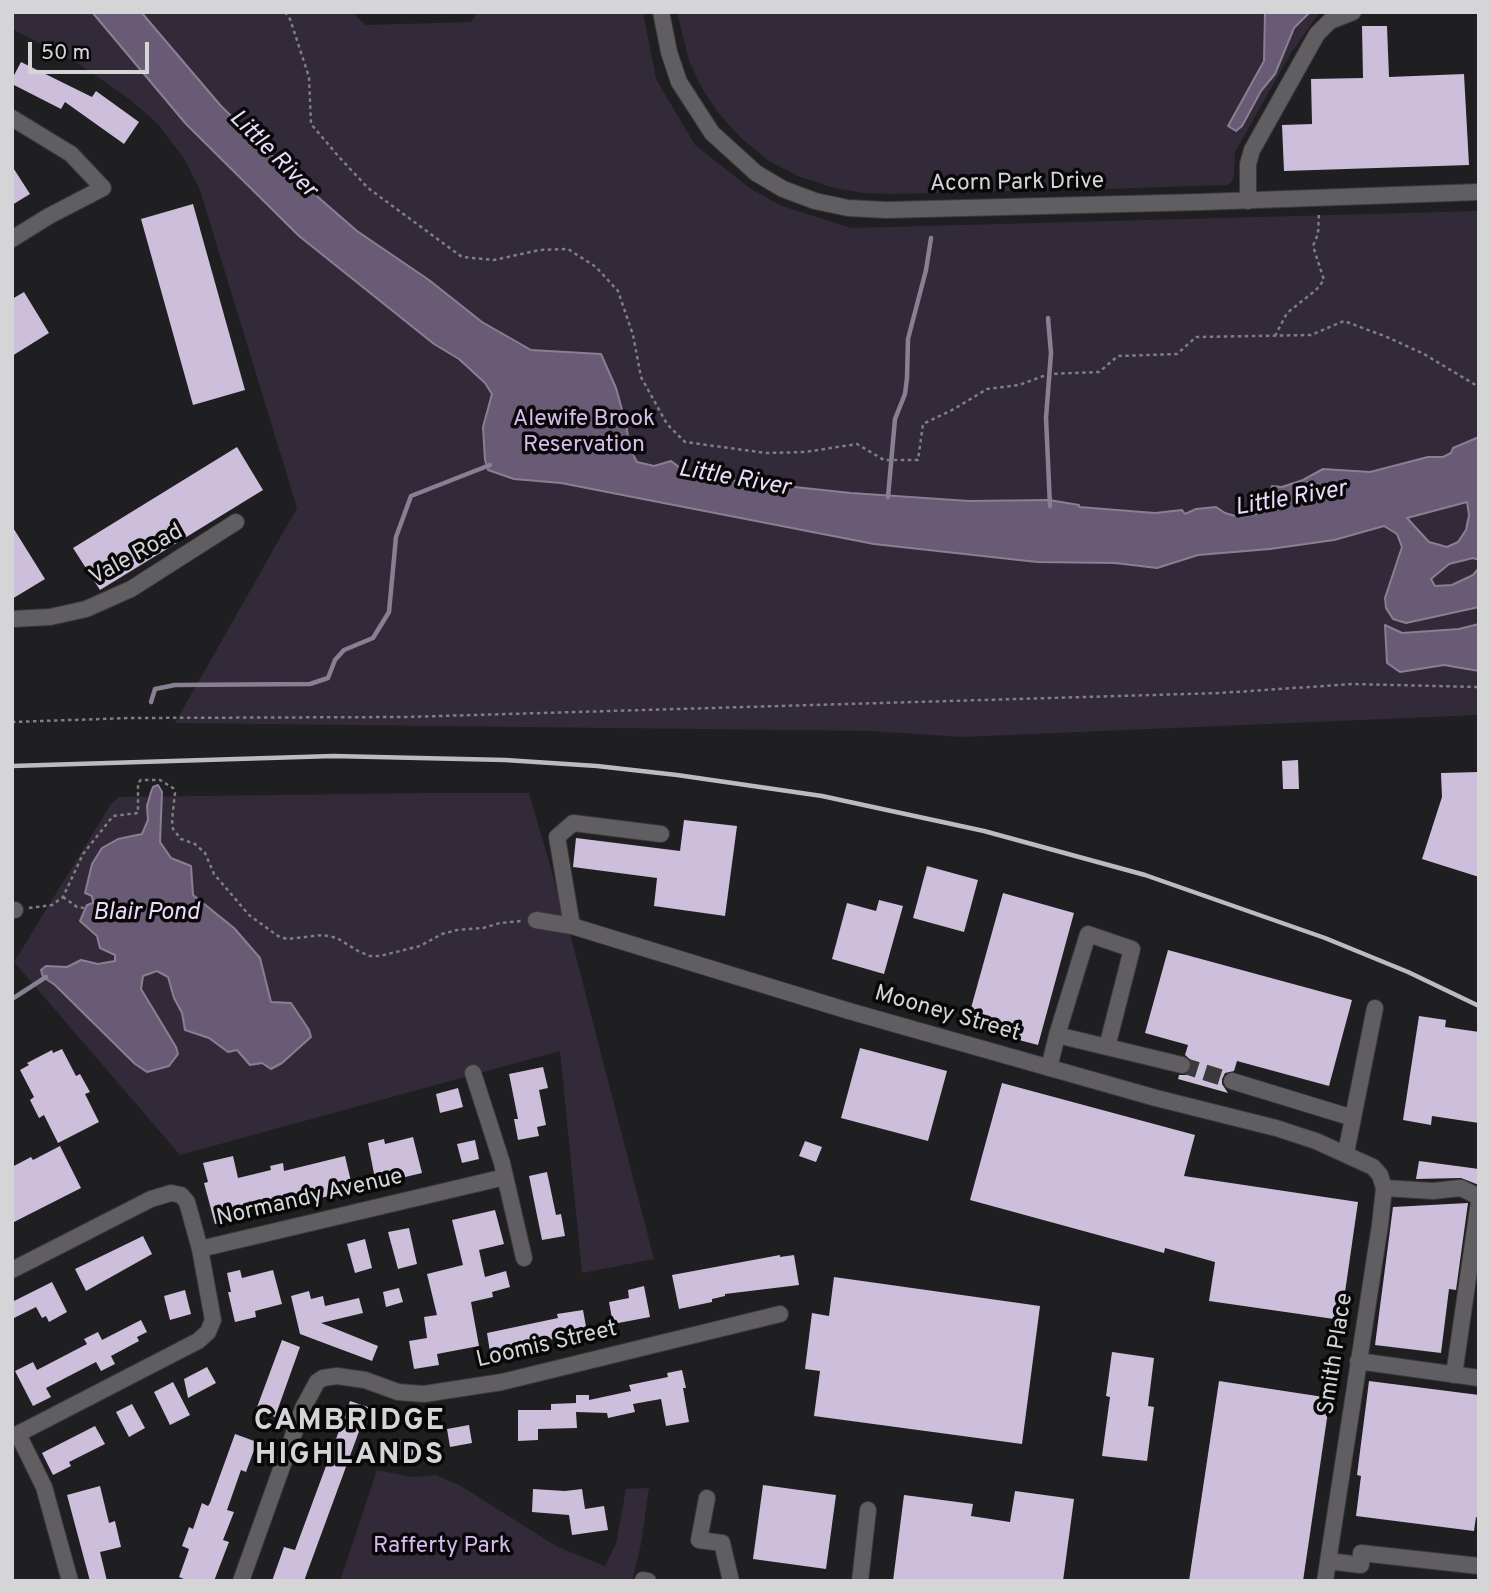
<!DOCTYPE html>
<style>
body{margin:0}
#map{position:relative;width:1491px;height:1593px;overflow:hidden;background:#1f1e20;font-family:Overpass,sans-serif}
canvas{display:block}
.frame{position:absolute;inset:0;border:14px solid #d5d4d6;pointer-events:none}
.scale{position:absolute;left:28px;top:42px;width:121px;height:32px;box-sizing:border-box;border:4px solid #d5d4d6;border-top:0;padding-left:9px;font-size:21px;line-height:24px;white-space:nowrap;color:#d5d4d6;-webkit-text-stroke:5px #090809;paint-order:stroke}
</style>
<div id="map">
<canvas width="1491" height="1593"></canvas>
<div class="frame"></div>
<div class="scale">50 m</div>
</div>
<script>
const context = document.querySelector('canvas').getContext('2d');
context.lineJoin = 'round';
function paint(path, color) {
  context.fillStyle = color;
  context.fill(path, 'evenodd');
}
function toPath(rows) {
  const path = new Path2D();
  for (const r of rows) {
    path.moveTo(r[0], r[1]);
    for (let i = 2; i < r.length; i += 2) path.lineTo(r[i], r[i + 1]);
  }
  return path;
}
function stroke(path, color, width, dash) {
  context.strokeStyle = color;
  context.lineWidth = width;
  context.lineCap = dash ? 'butt' : 'round';
  context.setLineDash(dash || []);
  context.stroke(path);
}
function drawText(font, color, halo, rows, align = 'center') {
  context.font = font + ' Overpass,sans-serif';
  context.lineWidth = 7;
  context.setLineDash([]);
  context.textBaseline = 'middle';
  context.strokeStyle = halo;
  context.fillStyle = color;
  for (const [text, x, y, turn = 0] of rows) {
    context.save();
    context.translate(x, y);
    context.rotate((+turn || 0) * Math.PI / 180);
    context.textAlign = isNaN(turn) ? turn : align;
    if (halo) context.strokeText(text, 0, 0);
    context.fillText(text, 0, 0);
    context.restore();
  }
}
const green = toPath([
 [12,12,352,12,366,25,471,22,477,12,643,12,656,79,695,145,751,189,782,206,851,228,1479,211,1479,715,962,737,871,731,175,723,297,508,200,190,185,160,158,124,129,99,79,64,12,29],
 [677,12,1265,12,1264,61,1228,125,1242,126,1261,91,1275,73,1294,28,1310,12,1320,12,1291,53,1235,152,1234,176,1231,183,1226,185,1106,189,891,194,864,193,834,188,798,176,769,161,741,138,720,115,703,90,689,61],
 [427,793,529,793,572,941,654,1259,582,1273,560,1051,180,1155,14,962,111,804,119,797],
 [377,1470,412,1477,436,1475,461,1486,556,1546,605,1566,616,1544,626,1489,649,1488,641,1544,632,1581,340,1581]
]);
const water = toPath([
 [92,12,141,12,221,106,288,171,357,231,429,280,482,322,531,350,601,354,616,388,626,424,630,449,637,462,654,466,671,461,691,476,851,493,969,501,1049,500,1079,505,1079,507,1155,513,1182,510,1185,514,1196,509,1216,507,1225,513,1239,517,1256,514,1267,501,1272,486,1282,487,1303,480,1323,469,1370,472,1428,457,1443,457,1451,453,1453,448,1479,437,1479,560,1473,558,1449,564,1431,579,1435,586,1452,585,1473,575,1479,568,1479,607,1406,623,1393,619,1386,608,1385,598,1402,547,1397,534,1384,526,1334,540,1270,549,1198,555,1157,568,1115,563,1037,562,874,544,561,483,514,479,488,470,485,460,483,427,492,394,485,383,459,359,434,344,299,236,186,124,92,12],
 [1467,502,1469,515,1466,530,1458,542,1447,547,1429,542,1407,518,1467,502],
 [1265,12,1310,12,1294,28,1275,74,1261,91,1242,126,1236,131,1228,126,1264,61,1265,12],
 [1479,624,1479,671,1444,665,1400,672,1387,663,1385,625,1402,633,1459,629,1479,624],
 [158,785,162,792,160,842,171,858,191,866,193,895,234,928,260,958,271,1002,291,1003,309,1030,311,1037,282,1063,271,1069,262,1063,250,1065,237,1050,228,1052,209,1038,185,1030,182,1013,174,998,168,977,157,971,143,976,141,989,176,1047,178,1054,169,1066,147,1072,135,1064,55,985,43,977,41,970,46,966,67,967,81,960,98,964,115,961,115,955,100,948,97,936,80,921,87,905,93,903,92,896,85,893,92,864,102,848,118,839,142,834,148,820,147,806,151,792,153,787,158,785]
]);
const stream = toPath([
 [1048,318,1051,353,1046,418,1050,506],
 [888,497,895,419,905,394,907,378,908,339,926,270,931,238],
 [151,702,155,689,175,685,310,684,328,678,335,660,344,650,373,638,389,612,396,537,411,496,490,465],
 [12,999,46,977]
]);
const building = toPath([
 [1362,26,1387,26,1389,77,1464,74,1469,165,1284,171,1282,125,1312,124,1311,79,1363,78],
 [21,62,92,97,96,91,139,122,124,144,65,102,61,109,12,84,12,79],
 [12,166,30,194,12,205],
 [193,204,245,390,193,405,141,219],
 [24,292,49,333,12,356,12,299],
 [237,447,263,490,100,590,73,548],
 [12,526,45,579,12,599],
 [1298,760,1299,789,1283,789,1282,761],
 [1479,772,1479,877,1422,859,1442,797,1441,773],
 [684,820,737,826,725,916,654,906,657,878,573,867,576,838,680,851],
 [927,866,978,880,964,932,913,918],
 [1003,893,1074,913,1038,1045,966,1026],
 [879,900,903,906,884,974,832,959,847,903,876,911],
 [1168,950,1352,1000,1329,1086,1237,1061,1234,1071,1225,1073,1222,1079,1222,1084,1228,1093,1178,1079,1179,1075,1186,1075,1192,1068,1192,1061,1185,1055,1188,1045,1145,1033],
 [1419,1016,1446,1020,1445,1027,1479,1032,1479,1123,1432,1116,1431,1125,1403,1120],
 [860,1048,947,1071,928,1141,841,1118],
 [62,1049,76,1076,80,1074,90,1092,85,1094,99,1122,58,1143,44,1115,39,1118,30,1100,34,1097,20,1070,29,1065,27,1063,52,1050,53,1053],
 [543,1067,548,1088,539,1090,546,1125,537,1127,539,1136,518,1140,514,1119,518,1119,509,1074],
 [1002,1083,1195,1135,1184,1176,1358,1202,1341,1320,1209,1301,1215,1262,1165,1248,1164,1253,970,1200],
 [458,1088,463,1107,440,1113,436,1094],
 [413,1137,422,1173,376,1184,368,1143,384,1139,385,1144],
 [475,1140,479,1159,462,1163,457,1144],
 [805,1141,822,1147,816,1162,799,1156],
 [60,1146,81,1188,12,1223,12,1167,31,1157,33,1160],
 [233,1156,238,1178,271,1170,270,1166,283,1163,284,1171,345,1156,353,1190,215,1224,204,1183,208,1182,203,1163],
 [1419,1161,1479,1169,1479,1185,1461,1178,1416,1179],
 [547,1172,556,1215,561,1214,565,1236,542,1240,529,1176],
 [1468,1203,1456,1290,1449,1289,1441,1353,1375,1345,1393,1207],
 [495,1210,504,1244,479,1250,485,1277,506,1271,510,1287,492,1292,493,1297,471,1302,479,1346,437,1354,439,1365,414,1369,409,1341,427,1338,424,1317,437,1315,427,1274,463,1265,452,1220],
 [409,1228,417,1264,398,1269,388,1232],
 [143,1236,152,1254,86,1291,75,1269],
 [365,1239,372,1268,355,1273,347,1244],
 [780,1255,780,1257,794,1255,799,1285,725,1294,725,1296,712,1299,712,1302,679,1309,672,1275],
 [240,1270,242,1278,273,1270,282,1304,255,1311,256,1317,235,1322,228,1292,231,1292,227,1273],
 [834,1277,1040,1306,1022,1444,814,1416,820,1371,805,1369,812,1313,829,1316],
 [52,1282,67,1312,49,1322,46,1316,42,1318,36,1307,12,1319,12,1302],
 [644,1286,650,1317,613,1324,609,1302,629,1298,628,1290],
 [399,1288,403,1302,386,1307,383,1292],
 [185,1290,191,1314,170,1320,164,1296],
 [309,1291,311,1299,323,1296,325,1306,359,1298,363,1313,321,1323,378,1346,372,1361,300,1334,291,1296],
 [583,1310,587,1332,490,1352,487,1333,558,1318,557,1314],
 [141,1320,147,1332,137,1337,139,1341,111,1356,115,1364,101,1371,96,1362,46,1388,51,1397,33,1406,15,1371,33,1362,37,1370,87,1344,84,1339,98,1332,102,1340],
 [282,1340,300,1347,275,1417,256,1410],
 [1112,1352,1154,1358,1148,1406,1154,1407,1147,1461,1102,1456,1110,1397,1106,1396],
 [207,1367,216,1383,188,1398,184,1379],
 [682,1370,686,1388,683,1388,689,1422,666,1426,661,1399,633,1404,635,1412,608,1418,607,1413,576,1412,577,1428,538,1429,538,1440,518,1441,518,1410,551,1410,551,1404,576,1403,576,1395,589,1395,589,1400,631,1391,629,1385,668,1377,667,1373],
 [1219,1381,1330,1398,1303,1581,1189,1581],
 [1369,1381,1479,1395,1479,1518,1476,1517,1474,1531,1356,1516,1361,1476,1357,1475],
 [173,1382,190,1415,170,1425,154,1392],
 [350,1401,368,1407,304,1581,272,1581,284,1547,295,1550],
 [132,1404,145,1428,129,1437,116,1412],
 [469,1425,472,1443,450,1447,447,1429],
 [95,1426,105,1444,69,1462,71,1466,53,1475,42,1453],
 [235,1434,257,1442,246,1472,241,1470,227,1510,234,1512,223,1540,229,1542,214,1581,189,1581,179,1577,189,1549,182,1546,189,1527,193,1529,202,1503,208,1506,210,1503],
 [397,1439,416,1444,410,1463,392,1457],
 [763,1485,836,1495,826,1569,753,1559],
 [100,1486,109,1523,115,1521,121,1547,100,1552,107,1581,90,1581,67,1495],
 [533,1489,565,1491,582,1489,585,1509,604,1506,608,1530,572,1535,569,1515,532,1512],
 [1015,1491,1074,1499,1063,1581,893,1581,904,1495,973,1504,971,1516,1010,1522]
]);
const minorTunnel = toPath([
 [1182,1065,1232,1081]
]);
const path = toPath([
 [285,12,290,19,309,77,311,124,339,157,368,188,462,257,494,260,540,250,568,249,596,267,618,291,633,335,641,377,667,424,685,442,766,453,805,452,857,444,884,460,918,460,923,424,954,409,987,389,1019,385,1049,374,1099,372,1118,356,1177,354,1196,337,1311,335,1344,321,1387,337,1424,354,1479,387],
 [1275,336,1287,313,1316,290,1324,280,1313,246,1318,234,1319,212],
 [12,722,131,718,406,717,1220,693,1353,684,1479,687],
 [63,897,77,907,85,908],
 [29,908,52,905,63,897,83,854,113,816,138,813,138,783,141,780,160,780,173,788,175,793,172,820,173,829,181,839,195,844,205,853,214,874,249,915,278,936,287,939,323,935,337,938,358,951,370,956,380,956,420,946,442,934,457,930,483,928,500,923,521,921]
]);
const minor = toPath([
 [661,12,669,52,679,82,712,133,756,173,783,189,815,201,848,208,886,210,1201,202,1479,192],
 [12,118,71,154,103,188,49,216,12,239],
 [1248,201,1248,164,1252,150,1317,34,1330,21,1353,12],
 [12,619,50,617,86,609,131,589,236,522],
 [12,910,15,910],
 [536,920,572,926,849,1011,1156,1098,1276,1128,1316,1141,1373,1167,1380,1175,1384,1188,1380,1225,1325,1581],
 [572,926,557,837,573,823,661,834],
 [1057,1035,1088,934,1132,949,1107,1047],
 [1049,1068,1057,1035,1182,1065],
 [473,1073,502,1163,524,1258],
 [1232,1081,1353,1118],
 [1346,1153,1375,1008],
 [1384,1188,1433,1191,1461,1188,1479,1197],
 [12,1270,151,1199,171,1193,181,1195,187,1202,200,1249,505,1177],
 [1358,1361,1479,1378],
 [1454,1375,1479,1202],
 [18,1434,44,1487,70,1581],
 [12,1437,198,1341,208,1332,213,1320,200,1249],
 [707,1498,699,1540,722,1543,731,1581],
 [1328,1561,1361,1565,1361,1553,1479,1566],
 [643,1580,648,1581],
 [241,1581,303,1408,317,1382,323,1378,337,1376,365,1380,398,1392,424,1394,502,1382,780,1314],
 [860,1581,868,1510]
]);
const rail = toPath([
 [12,766,333,756,505,760,597,766,677,775,822,796,984,831,1145,875,1325,938,1408,972,1479,1006]
]);
const streetNames = [
 ["Acorn Park Drive",1017,184,-1],
 ["Vale Road",137,556,-29],
 ["Mooney Street",947,1015,16],
 ["Normandy Avenue",310,1199,-13],
 ["Loomis Street",547,1346,-13],
 ["Smith Place",1337,1354,-81]
];
const parkNames = [
 ["Alewife Brook",584,420],
 ["Reservation",584,446],
 ["Rafferty Park",442,1547]
];
const waterNames = [
 ["Little River",272,155,45],
 ["Little River",734,480,10],
 ["Little River",1291,500,-10],
 ["Blair Pond",146,914]
];
const districtNames = [
 ["CAMBRIDGE",350,1423],
 ["HIGHLANDS",350,1457]
];
paint(green, '#322a39');
paint(water, '#695b75');
stroke(water, '#897f92', 2);
stroke(stream, '#897f92', 4.5);
paint(building, '#cdbedb');
stroke(minorTunnel, '#3a393b', 16, [16, 8]);
stroke(minor, '#3a393b', 18);
stroke(path, '#7f7e80', 2.5, [3.5, 3.5]);
stroke(minor, '#605e61', 16);
stroke(rail, '#bcbbbd', 4.5);
drawText('23px', '#d5d4d6', '#090809', streetNames);
drawText('23px', '#d6bbed', '#090809', parkNames);
drawText('italic 24px', '#ebdaf9', '#090809', waterNames);
context.letterSpacing = '2px';
drawText('bold 30px', '#d5d4d6', '#090809', districtNames);
context.letterSpacing = '0px';
</script>
